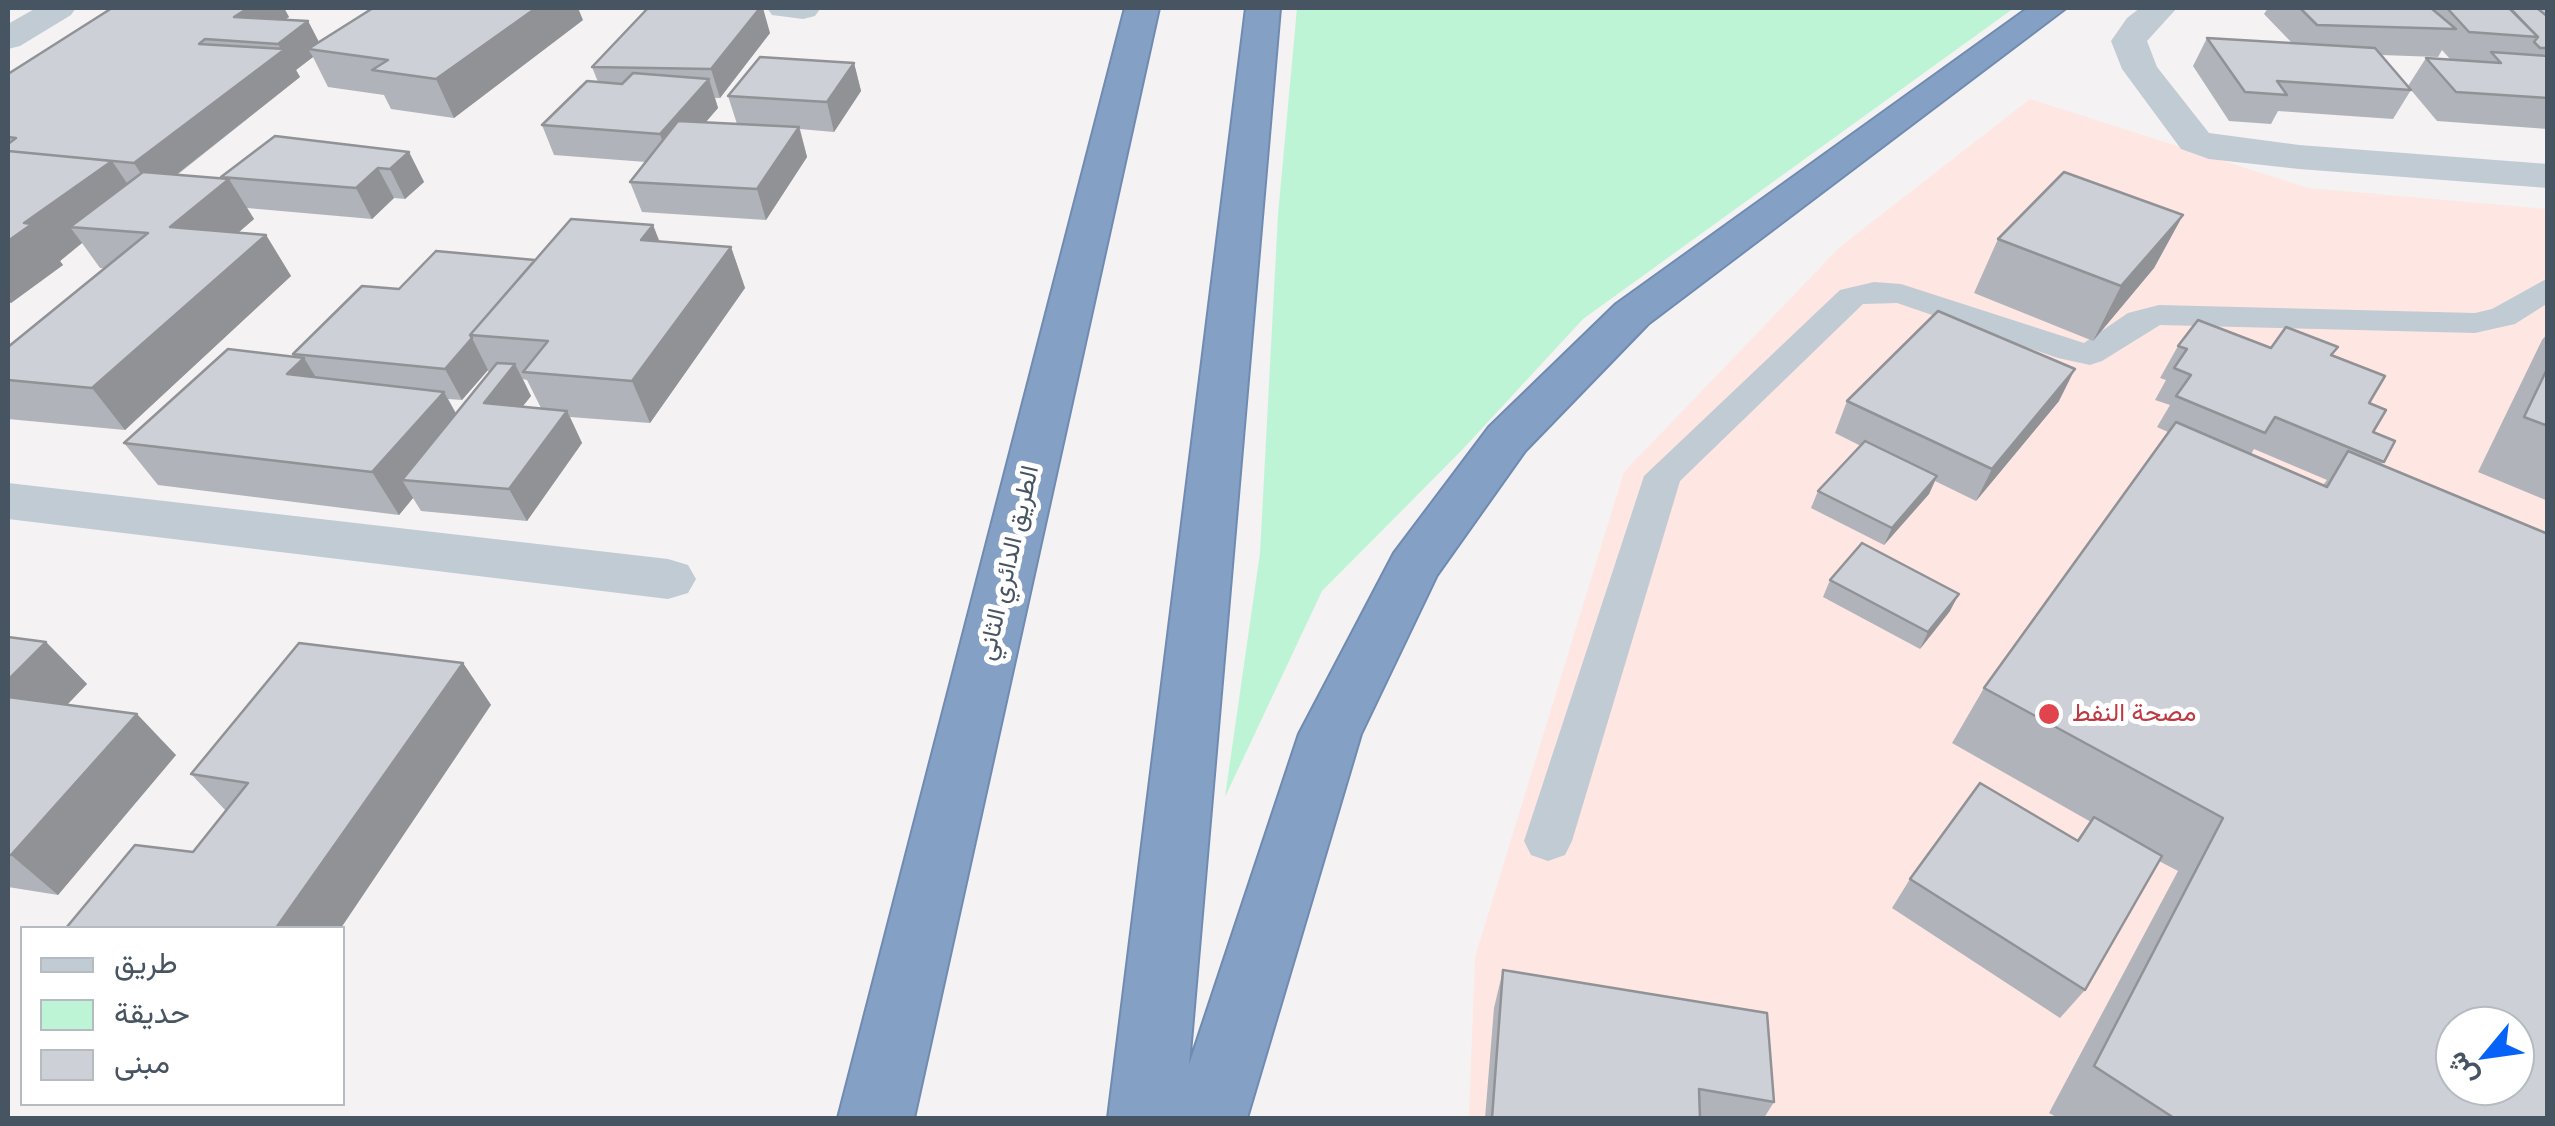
<!DOCTYPE html>
<meta charset="utf-8">
<style>
body{margin:0}
#map{position:relative;width:2555px;height:1126px;overflow:hidden;background:#f4f2f2;font-family:"Open Sans",Vazirmatn,sans-serif}
canvas{display:block}
.frame{position:absolute;inset:0;border:10px solid #475462;pointer-events:none}
.legend{position:absolute;left:20px;top:926px;width:325px;height:180px;box-sizing:border-box;background:#fff;border:2px solid #b5bbc0;margin:0;padding:12px 18px;list-style:none;font-size:30px;color:#475462}
.legend li{display:flex;align-items:center;gap:20px;height:50px}
.legend b{width:50px;border:2px solid #b5bbc0}
.north{position:absolute;left:2435px;top:1006px;width:100px;height:100px;box-sizing:border-box;background:#fff;border:2px solid #b5bbc0;border-radius:50%;rotate:241deg;font-size:28px;font-weight:700;line-height:40px;text-align:center;color:#475462}
.north::after{content:'';display:block;margin:auto;width:35px;height:45px;background:#0763f8;clip-path:polygon(50% 0,100% 100%,50% 72%,0 100%)}
</style>
<div id="map">
<canvas width="2555" height="1126"></canvas>
<div class="frame"></div>
<ul class="legend">
<li><b style="height:12px;background:#c1cbd4"></b>طريق</li>
<li><b style="height:28px;background:#bdf4d6"></b>حديقة</li>
<li><b style="height:28px;background:#cdd0d7"></b>مبنى</li>
</ul>
<div class="north">ش</div>
</div>
<script>
const context = document.querySelector('canvas').getContext('2d');
context.lineJoin = 'round';
function paint(path, color) {
  context.fillStyle = color;
  context.fill(path, 'evenodd');
}
function toPath(rows) {
  const path = new Path2D();
  for (const r of rows) {
    path.moveTo(r[0], r[1]);
    for (let i = 2; i < r.length; i += 2) path.lineTo(r[i], r[i + 1]);
  }
  return path;
}
function stroke(path, color, width, dash) {
  context.strokeStyle = color;
  context.lineWidth = width;
  context.lineCap = dash ? 'butt' : 'round';
  context.setLineDash(dash || []);
  context.stroke(path);
}
function drawText(font, color, halo, rows, align = 'center') {
  context.font = font + ' "Open Sans",Vazirmatn,sans-serif';
  context.lineWidth = 10;
  context.setLineDash([]);
  context.textBaseline = 'middle';
  context.strokeStyle = halo;
  context.fillStyle = color;
  for (const [text, x, y, turn = 0] of rows) {
    context.save();
    context.translate(x, y);
    context.rotate((+turn || 0) * Math.PI / 180);
    context.textAlign = isNaN(turn) ? turn : align;
    if (halo) context.strokeText(text, 0, 0);
    context.fillText(text, 0, 0);
    context.restore();
  }
}
const medical = toPath([
 [2030,99,2308,188,2547,209,2547,1118,1469,1118,1475,957,1624,472,1840,247],
 [2455,1026,2515,1026,2515,1086,2455,1086]
]);
const green = toPath([
 [1297,8,2014,8,1583,319,1462,450,1322,591,1225,797,1260,553,1278,215]
]);
const lane = toPath([
 [2548,278,2548,303,2515,324,2475,333,2160,325,2102,361,2090,365,2058,358,1897,303,1863,304,1680,481,1572,841,1565,855,1548,861,1531,855,1524,841,1644,476,1840,290,1874,282,1901,284,2084,343,2128,313,2159,305,2475,313,2492,309,2548,278]
]);
const street = toPath([
 [36,8,76,8,71,15,20,46,8,49,8,24,36,8],
 [767,8,819,8,820,9,815,16,803,19,772,15,767,8],
 [2140,8,2177,8,2147,41,2157,67,2209,133,2299,145,2548,164,2548,188,2299,169,2209,159,2181,149,2122,69,2111,41,2127,18,2140,8],
 [2510,8,2548,8,2548,19,2515,15,2510,8],
 [8,483,668,559,688,565,696,579,688,593,668,599,8,519,8,483]
]);
const highway = toPath([
 [1125,8,1159,8,914,1118,838,1118,1125,8],
 [1246,8,1280,8,1189,1065,1299,734,1394,553,1489,427,1616,304,2028,8,2066,8,1648,324,1525,451,1437,575,1361,734,1247,1118,1108,1118,1246,8]
]);
const wall = toPath([
 [112,8,284,8,289,17,285,20,308,21,319,42,583,20,454,118,391,109,384,95,328,87,313,57,296,70,300,77,177,175,221,178,409,152,424,182,405,199,394,198,372,219,247,208,254,219,238,233,266,235,291,276,125,430,8,419,8,347,105,268,100,268,82,243,60,261,63,265,11,303,8,303,8,74],
 [2268,8,2533,8,2548,17,2548,129,2437,121,2411,90,2393,119,2278,111,2271,124,2229,121,2193,66,2207,38,2292,43,2264,14],
 [2442,50,2450,59,2426,58,2408,86,2381,55,2438,57],
 [770,33,720,98,715,98,718,108,705,122,737,124,728,96,854,63,861,91,834,132,800,129,807,157,766,220,642,212,630,182,646,162,554,155,542,125,598,82,592,67],
 [2183,215,2154,268,2093,341,1974,293,1998,239],
 [653,225,660,242,731,247,745,288,650,423,570,417,582,443,527,521,421,511,413,498,399,515,158,485,124,443,295,357,293,354,399,289,535,260],
 [488,370,489,373,456,413,448,399,462,400],
 [523,379,527,380,541,408,522,407,531,396],
 [2548,333,2548,501,2478,472,2542,340],
 [2178,346,2271,348,2332,356,2369,403,2373,432,2395,441,2381,465,2548,1118,2058,1118,2049,1113,2178,871,2159,861,2085,990,2060,1018,1892,908,1910,879,2077,840,2091,822,1952,743,1984,688,2168,432,2157,427,2170,405,2155,400,2166,380,2160,378],
 [2254,449,2327,480,2323,485,2251,454],
 [1847,401,2059,401,1976,501,1935,481,1929,494,1884,545,1811,508,1818,491,1861,446,1835,433],
 [1830,580,1950,611,1920,649,1823,597],
 [8,637,46,642,87,684,67,705,176,755,58,895,8,887],
 [463,663,491,705,193,852,226,811,191,774],
 [1503,970,1774,1102,1764,1118,1485,1118,1494,1008]
]);
const shadedWall = toPath([
 [248,8,284,8,289,17,254,42,234,17],
 [536,8,578,8,583,20,454,118,436,79],
 [760,8,763,8,770,33,720,98,711,69],
 [308,21,323,50,308,49,313,57,296,70,300,77,153,193,134,163,282,51,278,44],
 [854,63,861,91,834,132,827,102],
 [709,79,718,108,670,164,660,134],
 [799,127,807,157,766,220,757,189],
 [409,152,424,182,405,199,390,169],
 [112,161,139,201,70,227,82,243,60,261,63,265,11,303,8,298,8,241,24,223],
 [378,168,394,198,372,219,356,188],
 [229,179,254,219,197,268,170,227],
 [2183,215,2154,268,2093,341,2121,286],
 [653,225,668,266,641,240],
 [266,235,291,276,125,430,92,388],
 [731,247,745,288,650,423,632,381],
 [472,338,488,370,462,400,445,369],
 [304,358,330,400,287,374],
 [515,364,531,396,500,435,484,403],
 [2075,369,2059,401,1976,501,1992,469],
 [444,392,467,434,402,480,413,498,399,515,372,472],
 [567,411,582,443,527,521,509,489],
 [1937,476,1929,494,1884,545,1892,528],
 [1959,594,1950,611,1920,649,1928,632],
 [46,642,87,684,36,737,8,710,8,680],
 [463,663,491,705,341,928,276,928],
 [137,714,176,755,58,895,11,855]
]);
const building = toPath([
 [112,8,248,8,234,17,308,21,278,44,205,39,199,44,285,49,134,163,8,151,8,144,16,138,8,137,8,74,112,8],
 [373,8,536,8,436,79,372,70,388,60,308,49,373,8],
 [648,8,760,8,711,69,592,67,648,8],
 [2300,8,2431,8,2456,29,2317,25,2300,8],
 [2447,8,2510,8,2538,37,2469,32,2447,8],
 [2509,8,2537,8,2548,17,2548,48,2540,48,2534,42,2538,37,2509,8],
 [2207,38,2375,48,2411,90,2277,81,2287,95,2245,92,2207,38],
 [2491,52,2548,56,2548,98,2456,92,2426,58,2501,63,2491,52],
 [760,57,854,63,827,102,728,96,760,57],
 [633,73,709,79,660,134,542,125,587,81,622,84,633,73],
 [678,121,799,127,757,189,630,182,678,121],
 [275,136,409,152,390,169,378,168,356,188,221,177,275,136],
 [8,151,112,161,24,223,32,224,8,241,8,151],
 [143,172,229,179,170,227,266,235,92,388,8,380,8,347,148,233,70,227,143,172],
 [2064,172,2183,215,2121,286,1998,239,2064,172],
 [571,219,653,225,641,240,731,247,632,381,523,372,548,341,470,335,571,219],
 [436,251,535,260,470,335,472,338,445,369,293,354,362,286,399,289,436,251],
 [1938,311,2075,369,1992,469,1847,401,1938,311],
 [2198,320,2271,348,2286,327,2338,347,2331,355,2385,376,2369,403,2386,410,2373,432,2395,441,2384,462,2275,417,2265,433,2176,396,2191,375,2174,368,2187,349,2178,346,2198,320],
 [228,349,304,358,287,374,444,392,372,472,124,443,228,349],
 [497,363,515,364,484,403,567,411,509,489,402,480,497,363],
 [2548,367,2548,426,2524,417,2548,367],
 [2176,422,2327,487,2348,451,2548,534,2548,1118,2174,1118,2094,1066,2223,818,1984,688,2176,422],
 [2455,1026,2515,1026,2515,1086,2455,1086,2455,1026],
 [1865,441,1937,476,1892,528,1818,491,1865,441],
 [1862,543,1959,594,1928,632,1830,580,1862,543],
 [8,637,46,642,8,680,8,637],
 [299,643,463,663,276,928,66,928,135,845,193,852,248,783,191,774,299,643],
 [8,697,137,714,11,855,8,855,8,697],
 [1980,783,2078,841,2094,817,2162,856,2085,990,1910,879,1980,783],
 [1503,970,1767,1013,1774,1102,1699,1089,1700,1118,1492,1118,1503,970]
]);
const markers = [
 [2049,714,12,"#e0444e"]
];
const streetNames = [
 ["الطريق الدائري الثاني",1009,563,-77]
];
const healthNames = [
 ["مصحة النفط",2072,714]
];
paint(medical, '#fee6e2');
paint(green, '#bdf4d6');
stroke(highway, '#708bb1', 4);
paint(lane, '#c1cbd4');
paint(street, '#c1cbd4');
paint(highway, '#85a0c5');
paint(wall, '#b0b3b9');
paint(shadedWall, '#909296');
paint(building, '#cdd0d7');
stroke(building, '#909296', 2.5);
for (const [x, y, r, color] of markers) {
  const dot = new Path2D();
  dot.arc(x, y, r, 0, 2 * Math.PI);
  context.fillStyle = color;
  context.fill(dot);
  stroke(dot, '#fff', 4);
}
drawText('25px', '#475462', '#fff', streetNames);
drawText('25px', '#be3a42', '#fff', healthNames, 'left');
</script>
